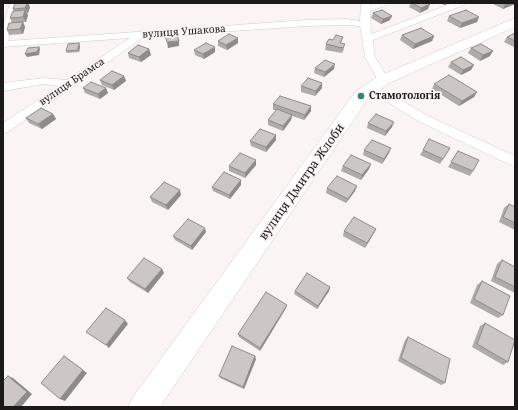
<!DOCTYPE html>
<meta charset="utf-8">
<style>
body{margin:0}
#map{position:relative;width:518px;height:410px;overflow:hidden;background:#faf4f5;font-family:"Noto Serif",serif}
canvas{display:block}
.frame{position:absolute;inset:0;border:4px solid #1b1919;pointer-events:none}
</style>
<div id="map">
<canvas width="518" height="410"></canvas>
<div class="frame"></div>
</div>
<script>
const context = document.querySelector('canvas').getContext('2d');
context.lineJoin = 'round';
function toPath(rows) {
  const path = new Path2D();
  for (const r of rows) {
    path.moveTo(r[0], r[1]);
    for (let i = 2; i < r.length; i += 2) path.lineTo(r[i], r[i + 1]);
  }
  return path;
}
function stroke(path, color, width, dash) {
  context.strokeStyle = color;
  context.lineWidth = width;
  context.lineCap = dash ? 'butt' : 'round';
  context.setLineDash(dash || []);
  context.stroke(path);
}
function paint(path, color) {
  context.fillStyle = color;
  context.fill(path, 'evenodd');
}
function drawText(font, color, halo, rows, align = 'center') {
  context.font = font + ' "Noto Serif",serif';
  context.lineWidth = 3.5;
  context.setLineDash([]);
  context.textBaseline = 'middle';
  context.strokeStyle = halo;
  context.fillStyle = color;
  for (const [text, x, y, turn = 0] of rows) {
    context.save();
    context.translate(x, y);
    context.rotate((+turn || 0) * Math.PI / 180);
    context.textAlign = isNaN(turn) ? turn : align;
    if (halo) context.strokeText(text, 0, 0);
    context.fillText(text, 0, 0);
    context.restore();
  }
}
const street = toPath([
 [10,3,20,3,8,41,307,20,346,19,360,21,361,3,371,3,370,5,376,3,390,3,388,5,370,11,371,34,453,3,466,3,464,5,373,40,375,57,389,80,387,82,379,82,365,57,360,26,346,25,307,26,144,37,8,132,3,133,3,123,59,86,44,84,3,91,3,83,44,78,67,80,130,38,3,47,3,26,10,3],
 [372,83,428,116,515,156,515,167,420,122,368,90,366,87,368,84,372,83]
]);
const secondary = toPath([
 [515,18,515,27,389,83,367,100,160,407,128,407,133,397,355,92,377,77,515,18]
]);
const wall = toPath([
 [411,3,427,3,428,9,420,13,409,7],
 [439,3,450,3,444,5],
 [491,3,515,3,515,4,503,9],
 [30,7,28,13,27,13,28,15,26,22,23,22,25,27,23,34,9,35,7,30,12,23,10,18,14,11,13,9],
 [373,13,390,20,381,24,371,18],
 [449,16,479,17,477,22,460,28,447,21],
 [515,34,515,47,514,47,504,42,507,37],
 [402,35,434,36,432,41,413,49,400,40],
 [343,37,341,43,344,49,342,53,325,50,326,44,333,40],
 [238,38,238,43,227,50,218,46,218,41],
 [80,46,79,52,67,53,66,51],
 [471,48,490,56,480,61,468,53],
 [149,49,151,55,141,62,129,58,128,53],
 [194,50,215,52,204,59,195,55],
 [451,62,471,70,461,75,448,67],
 [315,68,334,69,324,77,314,73],
 [124,76,126,81,114,90,102,85,100,80],
 [434,84,477,92,474,97,459,106,432,89],
 [301,86,322,88,315,96,301,92],
 [83,88,106,88,108,93,100,99,85,93],
 [273,104,311,106,311,111,304,120,292,116,291,120,283,131,268,125,268,120,276,110,273,110],
 [53,114,56,119,42,129,29,123,26,118],
 [368,123,392,127,385,136,367,128],
 [276,135,276,140,266,152,251,146,250,141],
 [450,148,440,164,420,155,423,150],
 [364,150,389,153,382,164,363,155],
 [458,151,473,171,470,176,448,167],
 [256,160,256,165,245,178,229,171,229,166],
 [343,166,369,169,361,180,341,171],
 [241,180,241,185,230,199,213,191,212,187],
 [357,186,355,191,346,203,326,193,327,188],
 [181,195,168,210,152,202,150,197],
 [509,204,515,207,515,230,499,222,504,208],
 [376,229,365,248,343,236,344,231],
 [206,232,192,250,175,240,173,236],
 [502,260,515,267,515,293,491,281,497,264],
 [162,269,164,273,148,293,130,282,127,278],
 [482,281,503,315,498,318,470,303,477,285],
 [330,287,329,291,317,309,294,294,295,291],
 [286,308,260,351,239,337,238,334],
 [485,323,508,362,503,365,472,347,480,326],
 [408,337,445,383,441,385,398,361,405,340],
 [256,359,244,389,220,378,219,376]
]);
const shadedWall = toPath([
 [27,3,28,3,30,7,28,13,25,8],
 [445,3,450,3,444,5],
 [509,3,515,3,515,4,503,9,505,4],
 [430,4,428,9,420,13,421,8],
 [25,10,28,15,26,22,23,17],
 [392,16,390,20,381,24,383,19],
 [479,17,477,22,460,28,462,23],
 [23,22,25,27,23,34,20,29],
 [434,36,432,41,413,49,415,44],
 [238,38,238,43,227,50,226,45],
 [179,41,179,46,168,48,167,42],
 [79,43,80,46,79,52,78,50],
 [39,47,40,49,39,55,27,57,25,54],
 [215,47,215,52,204,59,203,54],
 [149,49,151,55,141,62,139,57],
 [493,51,490,56,480,61,483,55],
 [335,64,334,69,324,77,325,72],
 [474,65,471,70,461,75,463,70],
 [124,76,126,81,114,90,112,85],
 [322,83,322,88,315,96,316,91],
 [106,88,108,93,100,99,98,94],
 [477,92,474,97,459,106,462,101],
 [311,106,311,111,304,120,305,115],
 [53,114,56,119,42,129,38,124],
 [292,115,291,120,283,131,283,126],
 [394,122,392,127,385,136,386,131],
 [276,135,276,140,266,152,266,147],
 [391,148,389,153,382,164,384,159],
 [256,160,256,165,245,178,245,173],
 [371,164,369,169,361,180,362,175],
 [241,180,241,185,230,199,229,195],
 [357,186,355,191,346,203,348,199],
 [180,190,181,195,168,210,166,205],
 [205,228,206,232,192,250,191,246],
 [376,229,374,233,365,248,367,243],
 [162,269,164,273,148,293,145,289],
 [330,287,329,291,317,309,318,306],
 [287,305,286,308,260,351,260,348],
 [125,320,128,324,109,348,106,345],
 [64,356,87,373,65,401,60,399],
 [255,356,256,359,244,389,243,387],
 [8,376,13,378,32,394,21,407,13,407]
]);
const building = toPath([
 [15,3,27,3,25,8,13,9,15,3],
 [412,3,427,3,430,4,421,8,412,3],
 [25,10,23,17,10,18,13,11,25,10],
 [382,10,392,16,383,19,373,13,382,10],
 [466,10,479,17,462,23,449,16,466,10],
 [23,22,20,29,7,30,9,23,23,22],
 [421,28,434,36,415,44,402,35,421,28],
 [229,34,238,38,226,45,218,41,229,34],
 [513,34,515,34,515,41,507,37,513,34],
 [177,35,179,41,167,42,165,36,177,35],
 [336,35,343,37,340,43,345,44,343,48,326,44,329,39,333,40,336,35],
 [79,43,78,50,66,51,68,44,79,43],
 [206,43,215,47,203,54,194,50,206,43],
 [481,44,493,51,483,55,471,48,481,44],
 [138,45,149,49,139,57,128,53,138,45],
 [39,47,37,52,25,54,28,48,39,47],
 [461,57,474,65,463,70,451,62,461,57],
 [325,60,335,64,325,72,315,68,325,60],
 [112,71,124,76,112,85,100,80,112,71],
 [449,75,477,92,462,101,434,84,449,75],
 [308,78,322,83,316,91,301,86,308,78],
 [91,82,106,88,98,94,83,88,91,82],
 [280,96,311,106,305,115,273,104,280,96],
 [41,108,53,114,38,124,26,118,41,108],
 [277,109,292,115,283,126,268,120,277,109],
 [376,114,394,122,386,131,368,123,376,114],
 [260,129,276,135,266,147,250,141,260,129],
 [429,139,450,148,443,159,423,150,429,139],
 [372,140,391,148,384,159,364,150,372,140],
 [458,151,479,160,473,171,451,162,458,151],
 [240,153,256,160,245,173,229,166,240,153],
 [351,155,371,164,362,175,343,166,351,155],
 [224,172,241,180,229,195,212,187,224,172],
 [337,176,357,186,348,199,327,188,337,176],
 [164,182,180,190,166,205,150,197,164,182],
 [509,204,515,207,515,223,503,217,509,204],
 [354,217,376,229,367,243,344,231,354,217],
 [188,219,205,228,191,246,173,236,188,219],
 [144,258,162,269,145,289,127,278,144,258],
 [502,260,515,267,515,287,495,277,502,260],
 [307,273,330,287,318,306,295,291,307,273],
 [482,281,510,296,503,315,474,299,482,281],
 [266,292,287,305,260,348,238,334,266,292],
 [106,308,125,320,106,345,86,332,106,308],
 [485,323,515,340,508,362,477,344,485,323],
 [408,337,450,359,445,383,401,358,408,337],
 [232,346,255,356,243,387,219,376,232,346],
 [64,356,83,370,60,399,41,383,64,356],
 [8,376,27,392,13,407,3,407,3,381,8,376]
]);
const markers = [
 [361,96,4,"#3c8177"]
];
const farStreetnames = [
 ["вулиця Ушакова",184,32,-4],
 ["вулиця Брамса",72,82,-34]
];
const farPoinames = [
 ["Стамотологія",369,96]
];
const streetNames = [
 ["вулиця Дмитра Жлоби",302,182,-55]
];
stroke(street, '#d1cbcc', 1);
stroke(secondary, '#d1cbcc', 1);
paint(street, '#fff');
paint(secondary, '#fff');
paint(wall, '#afaba9');
paint(shadedWall, '#8f8b8a');
paint(building, '#ccc7c5');
stroke(building, '#8f8b8a', 1);
for (const [x, y, r, color] of markers) {
  const dot = new Path2D();
  dot.arc(x, y, r, 0, 2 * Math.PI);
  context.fillStyle = color;
  context.fill(dot);
  stroke(dot, '#faf4f5', 1.5);
}
drawText('10px', '#1b1919', '#faf4f5', farStreetnames);
drawText('bold 10px', '#1b1919', '#faf4f5', farPoinames, 'left');
drawText('12px', '#1b1919', '#faf4f5', streetNames);
</script>
